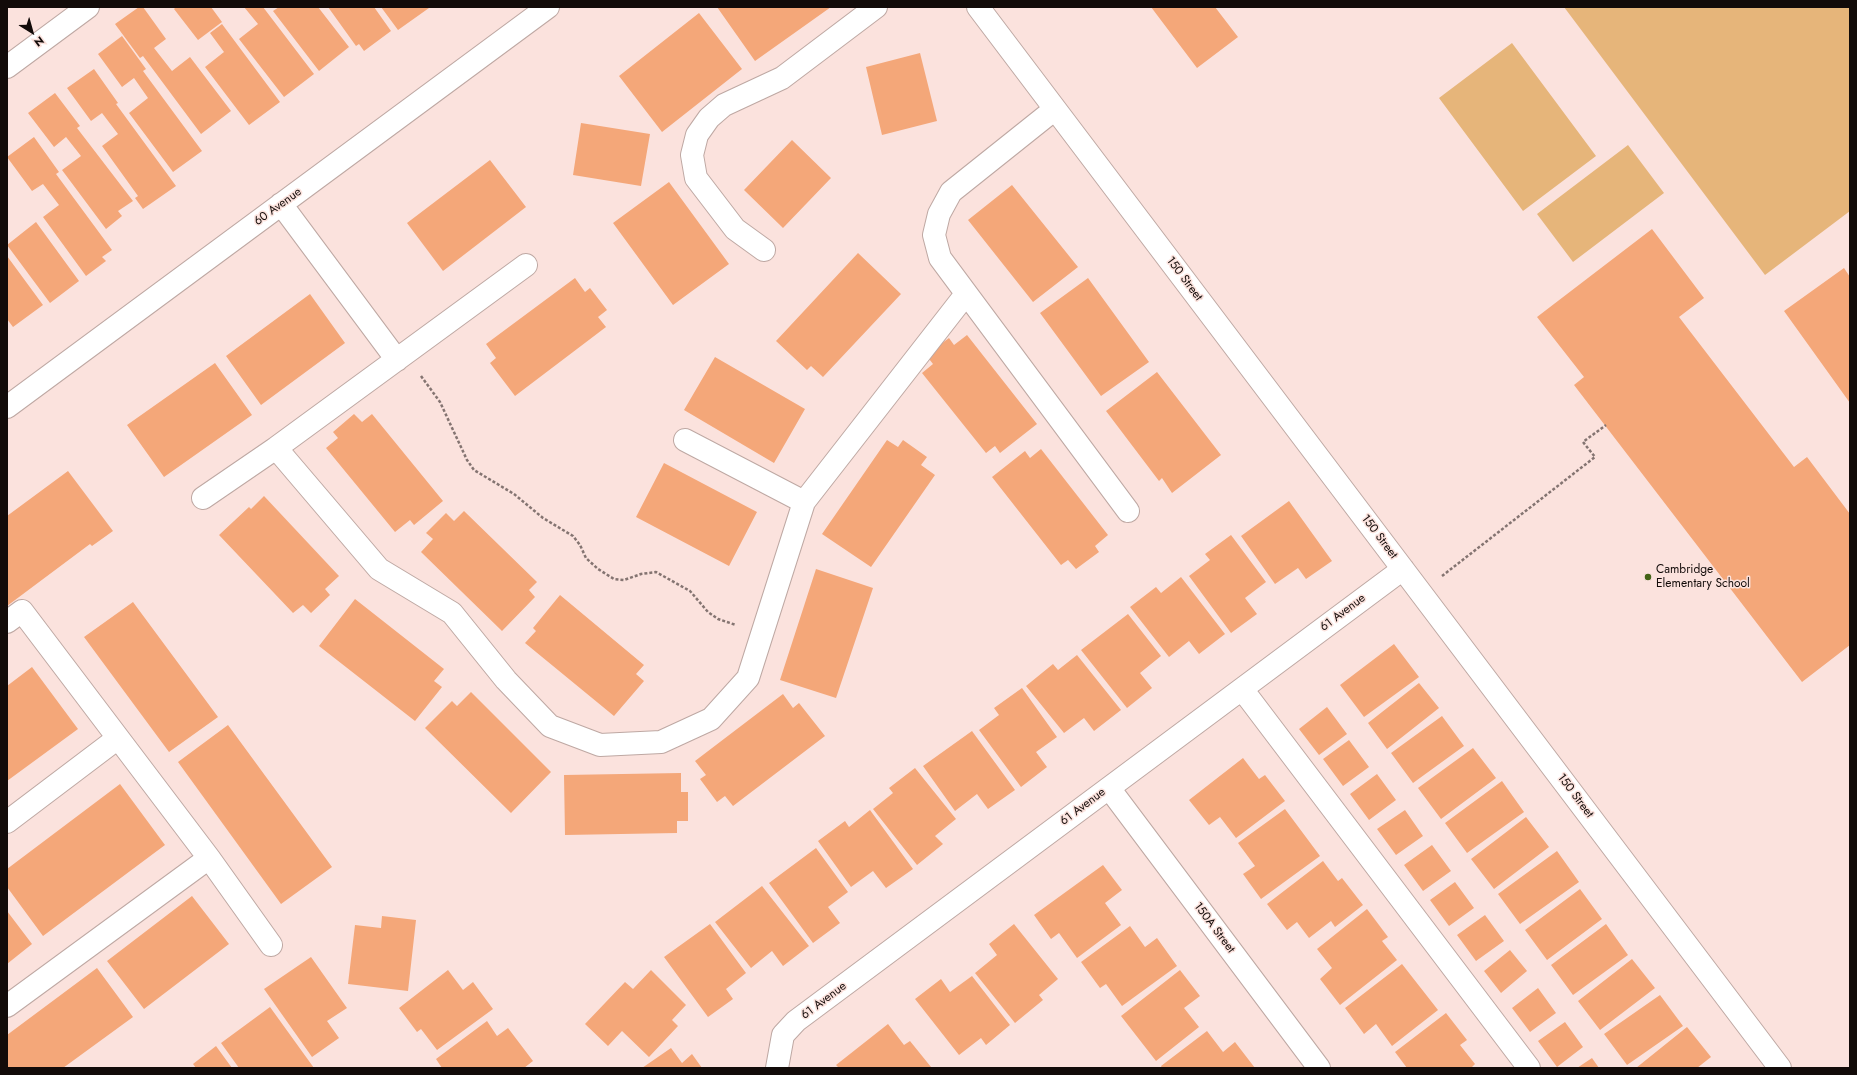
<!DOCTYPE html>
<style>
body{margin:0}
#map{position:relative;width:1857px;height:1075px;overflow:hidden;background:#fbe2dd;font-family:Jost,sans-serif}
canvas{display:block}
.frame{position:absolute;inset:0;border:8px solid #120b09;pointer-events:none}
.north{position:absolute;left:12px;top:12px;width:40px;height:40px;-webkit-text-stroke:3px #fbe2dd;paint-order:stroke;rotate:143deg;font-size:11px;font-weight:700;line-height:16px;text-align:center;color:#120b09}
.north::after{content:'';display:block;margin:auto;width:14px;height:18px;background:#120b09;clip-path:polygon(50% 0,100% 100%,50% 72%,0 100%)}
</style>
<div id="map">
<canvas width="1857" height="1075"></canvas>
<div class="frame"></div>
<div class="north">N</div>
</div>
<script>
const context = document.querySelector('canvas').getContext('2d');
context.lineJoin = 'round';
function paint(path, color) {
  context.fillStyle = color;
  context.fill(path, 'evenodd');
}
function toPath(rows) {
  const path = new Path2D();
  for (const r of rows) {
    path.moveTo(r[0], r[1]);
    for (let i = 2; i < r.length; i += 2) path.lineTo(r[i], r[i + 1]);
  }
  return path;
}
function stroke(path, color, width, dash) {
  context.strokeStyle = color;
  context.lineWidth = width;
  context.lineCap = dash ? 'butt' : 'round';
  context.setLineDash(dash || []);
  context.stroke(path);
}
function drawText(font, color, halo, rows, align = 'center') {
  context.font = font + ' Jost,sans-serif';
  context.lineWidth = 3;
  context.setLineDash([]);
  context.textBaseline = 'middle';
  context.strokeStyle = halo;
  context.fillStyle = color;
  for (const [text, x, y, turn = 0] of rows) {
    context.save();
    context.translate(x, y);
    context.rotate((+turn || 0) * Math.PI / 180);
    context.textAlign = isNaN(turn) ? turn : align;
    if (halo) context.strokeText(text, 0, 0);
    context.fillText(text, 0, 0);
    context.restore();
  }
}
const green = toPath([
 [1564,7,1850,7,1850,211,1765,275],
 [1512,43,1596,156,1523,211,1439,98],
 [1628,145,1664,193,1573,262,1537,214]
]);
const building = toPath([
 [139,7,143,7,166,39,154,48,172,71,190,57,231,111,201,134,143,56,140,58,115,24],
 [176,7,211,7,222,22,198,40,174,9],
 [244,7,263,7,314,74,284,97,239,39,258,24],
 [279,7,318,7,349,47,319,71,273,11],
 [328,7,374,7,391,31,364,51,359,44,356,46],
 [381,7,428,7,429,8,398,30],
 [717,7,831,7,755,61],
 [1151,7,1215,7,1238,37,1197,68],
 [699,13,742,69,662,132,619,76],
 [222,24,280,102,249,125,205,67,224,52,210,33],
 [122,36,146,69,143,71,202,151,173,172,129,113,148,98,134,78,122,87,98,54],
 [920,53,937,121,882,135,866,67],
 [94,69,118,103,116,104,176,186,143,209,135,198,138,196,102,146,118,134,102,113,91,121,67,88],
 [55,93,80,126,77,128,133,201,118,211,122,216,106,229,62,170,81,156,66,137,54,147,28,113],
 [581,123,650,134,641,186,573,175],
 [34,137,59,172,56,174,112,250,102,257,106,261,86,276,43,217,59,205,43,184,32,191,7,157],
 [792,140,831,178,783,228,744,190],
 [490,160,526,207,443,271,407,223],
 [669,182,729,264,673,305,613,223],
 [1012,185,1078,267,1033,302,968,220],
 [36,222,79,281,50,303,7,245],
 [1652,229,1704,298,1679,317,1794,467,1807,457,1850,514,1850,645,1802,682,1574,385,1584,377,1537,317],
 [858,253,901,294,823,377,811,366,807,370,776,341],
 [7,256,43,305,13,327,7,319],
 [1844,268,1850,277,1850,403,1784,311],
 [575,278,585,292,590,288,607,310,598,317,606,327,515,396,490,363,496,358,486,344],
 [1088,278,1149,362,1101,396,1040,313],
 [310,294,345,343,261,405,226,356],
 [967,335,1037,424,1000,453,995,446,986,453,922,373,933,364,926,355,949,338,954,345],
 [715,357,805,409,774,463,684,410],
 [215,363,252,415,164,477,127,425],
 [1157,372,1221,455,1172,493,1162,478,1159,481,1106,411],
 [354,414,362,422,372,414,443,501,414,525,410,520,395,532,326,448,338,438,333,432],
 [887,440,898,447,903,440,927,457,921,465,935,475,871,567,822,534],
 [1041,449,1108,535,1095,546,1099,552,1076,569,1068,560,1061,565,992,477,1025,451,1030,458],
 [664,463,757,512,729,566,636,517],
 [68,471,113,531,92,546,90,544,7,606,7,516],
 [264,496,339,576,325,589,330,595,311,613,303,605,293,613,219,535,249,507,251,509],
 [1289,501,1332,561,1306,579,1298,568,1275,584,1241,536],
 [464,511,537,582,529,590,535,597,502,631,421,552,433,539,426,533,446,513,454,521],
 [1231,535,1266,582,1245,598,1257,614,1231,633,1189,576,1210,560,1205,554],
 [816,569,873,588,836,698,780,680],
 [1181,577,1225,634,1199,654,1189,641,1169,657,1130,607,1156,587,1161,593],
 [560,595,644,665,636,674,644,681,614,716,525,643,536,631,533,628],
 [355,599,444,669,434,681,442,687,415,721,319,646],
 [133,602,218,717,169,752,84,637],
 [1128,614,1161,656,1140,673,1152,688,1127,708,1081,650],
 [1394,644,1419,677,1364,717,1340,685],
 [1077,655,1121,710,1094,731,1084,718,1064,733,1026,686,1053,664,1058,670],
 [32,667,78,729,7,781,7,686],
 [1419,683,1439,708,1387,749,1368,723],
 [1022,688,1057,737,1036,752,1047,767,1021,787,979,730,999,715,994,708],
 [471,692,551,772,511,813,425,728,452,701,457,706],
 [783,694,793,708,799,703,825,736,733,806,725,796,717,802,700,779,706,775,695,761],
 [1327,707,1347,734,1319,755,1299,729],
 [1442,716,1464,746,1413,783,1391,753],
 [228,725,332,867,281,904,178,762],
 [972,731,1015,790,988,809,977,794,955,811,923,766],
 [1349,740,1369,767,1343,786,1323,759],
 [1473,748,1496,778,1441,819,1418,788],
 [1243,758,1259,779,1265,775,1285,801,1236,838,1220,817,1209,825,1189,800],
 [915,768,956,819,935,836,943,844,917,865,873,809,893,793,889,788],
 [681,773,681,792,688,792,688,821,677,821,677,833,565,835,564,775],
 [1377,774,1396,800,1369,820,1350,794],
 [1502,781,1524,812,1467,853,1445,823],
 [120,784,165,845,43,936,7,887,7,869],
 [1285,809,1320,856,1261,899,1243,874,1255,866,1238,843],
 [870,810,913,869,886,888,873,871,851,887,818,841,845,821,849,827],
 [1405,810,1423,836,1396,855,1377,829],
 [1526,817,1549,847,1494,889,1471,859],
 [1432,845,1451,871,1423,891,1404,865],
 [816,848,848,892,828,907,840,923,813,943,769,883],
 [1557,851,1579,882,1520,924,1498,894],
 [1323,861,1338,881,1342,878,1363,905,1335,927,1331,921,1309,938,1297,922,1287,930,1267,904],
 [1103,865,1122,890,1105,903,1121,925,1077,958,1059,933,1051,939,1034,915],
 [1455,882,1474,908,1449,926,1430,900],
 [762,886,809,946,783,966,772,951,751,968,715,922],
 [1580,889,1602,919,1547,960,1525,930],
 [192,896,229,944,144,1009,107,961],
 [1367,909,1388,937,1382,941,1397,960,1340,1005,1320,979,1332,968,1317,949],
 [7,911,32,944,7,964],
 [1485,915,1504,941,1476,961,1457,935],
 [382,916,416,920,408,991,348,984,355,925,381,928],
 [710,924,746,973,726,989,733,999,708,1017,664,957],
 [1014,924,1058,979,1039,995,1043,1000,1015,1023,975,973,997,955,989,944],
 [1606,924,1628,955,1573,995,1551,965],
 [1130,926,1145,947,1157,938,1177,966,1122,1006,1106,984,1100,988,1081,962],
 [1510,950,1527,971,1501,993,1484,971],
 [311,957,347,1008,327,1021,339,1038,312,1057,264,989],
 [1632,959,1655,988,1600,1030,1578,1001],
 [1402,964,1438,1010,1392,1046,1376,1024,1364,1034,1345,1008],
 [97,968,133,1017,63,1068,7,1068,7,1035],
 [448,970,463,990,473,982,493,1009,437,1050,421,1029,417,1032,399,1008],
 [651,970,686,1005,672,1020,678,1026,649,1057,622,1031,608,1046,585,1024,625,982,633,989],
 [1180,970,1200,996,1184,1008,1199,1027,1156,1061,1121,1016],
 [972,976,1010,1025,986,1045,981,1038,959,1055,915,999,941,979,950,992],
 [1538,988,1556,1013,1530,1032,1512,1008],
 [1660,995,1683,1026,1627,1065,1604,1034],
 [270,1007,314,1068,239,1068,221,1043],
 [1446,1013,1467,1040,1460,1045,1475,1064,1471,1068,1407,1068,1395,1052],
 [487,1021,497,1036,508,1028,533,1061,524,1068,442,1068,436,1059],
 [1565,1022,1583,1047,1557,1067,1538,1041],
 [888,1024,904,1045,910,1041,931,1067,839,1068,836,1065],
 [1687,1027,1711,1057,1697,1068,1636,1068],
 [1207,1031,1223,1052,1235,1042,1255,1068,1162,1068,1161,1066],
 [216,1046,232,1068,196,1068,193,1064],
 [671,1048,682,1063,692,1054,702,1068,642,1068],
 [1592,1058,1599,1068,1577,1068]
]);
const path = toPath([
 [421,376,440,402,467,460,474,470,514,494,543,518,573,536,580,545,586,558,598,569,614,579,624,580,641,574,656,572,690,591,708,612,718,619,736,625],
 [1442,576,1595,457,1583,442,1606,425]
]);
const minor = toPath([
 [978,7,1780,1068],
 [7,67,88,7],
 [1055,109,951,192,939,214,934,235,940,258,1128,511],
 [281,204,397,360],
 [764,250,735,229,696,178,692,155,697,135,709,118,724,105,782,78,876,7],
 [7,407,548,7],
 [685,440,804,502],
 [276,448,379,569,452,613,506,680,550,726,600,745,661,742,711,719,748,678,804,502,966,294],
 [203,498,276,448,526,265],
 [7,622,22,611,209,858,271,945],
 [1242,689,1529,1068],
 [1109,788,1319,1068],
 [7,822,118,738],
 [7,1006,209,858],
 [777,1068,783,1035,796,1021,1403,569]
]);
const markers = [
 [1648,577,4,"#436216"]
];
const streetNames = [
 ["60 Avenue",278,207,-36],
 ["150 Street",1184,279,53],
 ["150 Street",1379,537,53],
 ["61 Avenue",1343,613,-37],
 ["150 Street",1575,796,53],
 ["61 Avenue",1083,807,-37],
 ["150A Street",1214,928,53],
 ["61 Avenue",824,1001,-37]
];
const poiNames = [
 ["Cambridge",1656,570],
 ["Elementary School",1656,584]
];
paint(green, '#e6b57a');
paint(building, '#f4a779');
stroke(minor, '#bea8a3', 24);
stroke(path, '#847471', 2.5, [3, 2]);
stroke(minor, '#fff', 22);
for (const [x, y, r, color] of markers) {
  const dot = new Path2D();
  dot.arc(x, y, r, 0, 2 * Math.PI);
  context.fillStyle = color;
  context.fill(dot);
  stroke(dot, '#fbe2dd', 1.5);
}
drawText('12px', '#120b09', '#fbe2dd', streetNames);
drawText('12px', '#120b09', '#fbe2dd', poiNames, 'left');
</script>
